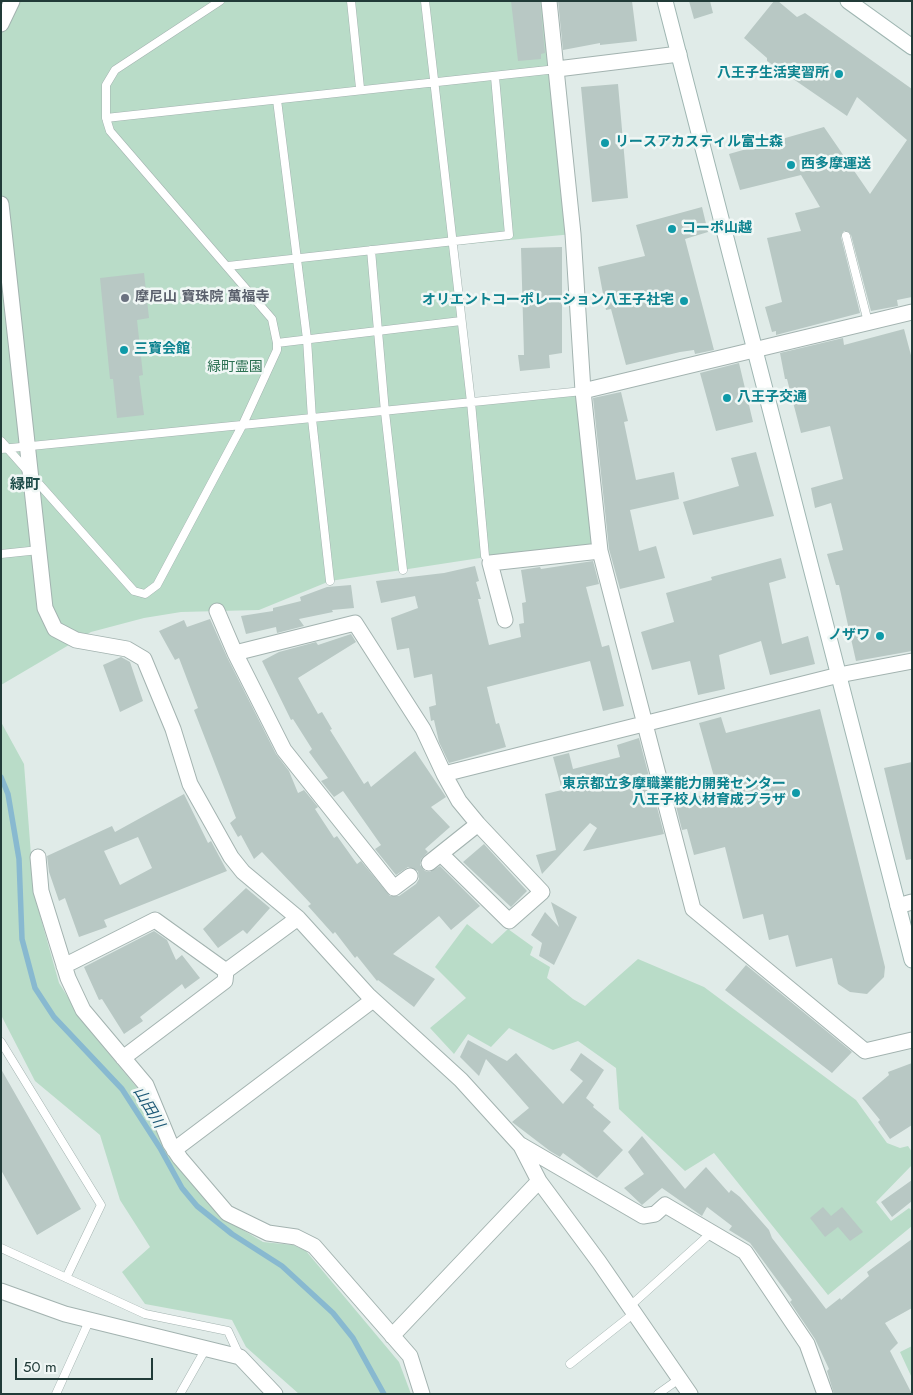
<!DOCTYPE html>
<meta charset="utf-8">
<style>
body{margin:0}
#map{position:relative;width:913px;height:1395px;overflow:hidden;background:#e0ebe8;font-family:Jost,sans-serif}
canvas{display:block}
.frame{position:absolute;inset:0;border:2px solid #213b38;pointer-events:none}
.scale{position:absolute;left:15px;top:1358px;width:138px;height:22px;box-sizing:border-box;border:2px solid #213b38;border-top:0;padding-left:6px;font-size:15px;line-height:18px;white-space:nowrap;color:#213b38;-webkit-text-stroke:4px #f0f7f5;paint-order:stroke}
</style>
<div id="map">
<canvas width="913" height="1395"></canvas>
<div class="frame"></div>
<div class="scale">50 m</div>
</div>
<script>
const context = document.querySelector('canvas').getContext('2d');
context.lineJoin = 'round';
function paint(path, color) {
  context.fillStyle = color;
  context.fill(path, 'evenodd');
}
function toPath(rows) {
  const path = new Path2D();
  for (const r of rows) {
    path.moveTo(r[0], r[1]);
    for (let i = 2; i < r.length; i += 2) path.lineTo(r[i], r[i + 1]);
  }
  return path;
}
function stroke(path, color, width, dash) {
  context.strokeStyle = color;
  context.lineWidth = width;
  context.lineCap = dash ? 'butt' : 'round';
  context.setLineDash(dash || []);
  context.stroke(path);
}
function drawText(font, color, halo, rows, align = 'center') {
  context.font = font + ' Jost,"Noto Sans JP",sans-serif';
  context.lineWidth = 5;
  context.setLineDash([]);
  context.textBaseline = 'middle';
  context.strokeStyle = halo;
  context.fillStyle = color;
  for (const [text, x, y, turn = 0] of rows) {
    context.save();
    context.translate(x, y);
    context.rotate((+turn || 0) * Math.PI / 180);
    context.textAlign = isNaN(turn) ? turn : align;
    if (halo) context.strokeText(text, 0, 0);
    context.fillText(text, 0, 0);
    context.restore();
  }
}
const green = toPath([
 [1,1,549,1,573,234,457,245,473,398,583,391,600,551,480,558,330,581,259,610,181,612,144,618,91,632,1,685],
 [1,722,24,764,34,894,59,983,86,1026,143,1095,194,1187,228,1221,263,1242,293,1245,306,1251,399,1362,411,1394,299,1394,246,1347,232,1320,145,1304,122,1272,150,1247,120,1200,100,1135,35,1081,1,1015],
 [467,924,492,944,508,929,533,947,530,955,550,967,547,978,573,999,585,1006,638,959,704,987,856,1100,887,1143,900,1148,908,1146,912,1152,912,1165,876,1202,891,1221,909,1208,912,1211,912,1226,828,1295,714,1153,685,1171,619,1109,616,1068,578,1041,553,1050,509,1028,491,1047,468,1034,454,1054,430,1028,466,998,435,967],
 [912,1346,912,1378,900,1352]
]);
const stream = toPath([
 [1,777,8,794,19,859,22,939,35,988,54,1017,122,1089,160,1148,182,1188,197,1206,232,1234,282,1266,333,1313,353,1338,384,1394]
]);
const building = toPath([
 [511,1,540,1,545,53,541,54,541,59,518,61],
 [558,1,632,1,637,41,600,45,600,43,563,50],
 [689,1,710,1,713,13,694,19],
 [774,1,778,1,797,17,805,13,912,89,912,297,897,300,898,306,871,311,851,235,844,231,841,237,860,313,776,335,776,331,772,332,765,307,782,302,767,238,801,231,795,213,820,207,801,175,740,190,729,154,824,127,870,194,907,140,857,97,847,116,767,61,767,58,744,38],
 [618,84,628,198,592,202,581,87],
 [702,207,708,232,685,239,714,350,695,354,694,350,680,352,626,365,611,309,606,310,598,267,645,256,636,225],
 [562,247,562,353,549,355,550,368,520,371,518,355,524,355,521,248],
 [144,273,149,318,137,320,143,375,139,376,144,415,117,418,113,379,110,379,100,278],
 [904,329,912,359,912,651,856,661,839,585,836,585,827,554,843,550,831,503,815,508,811,488,843,479,830,426,801,433,787,379,785,379,780,353,843,338,844,345],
 [739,363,753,422,716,431,700,373],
 [621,392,628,421,624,422,636,480,674,472,679,499,630,510,639,551,656,546,665,578,620,589,609,549,593,398],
 [756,452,774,516,693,535,683,502,739,486,731,458],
 [781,558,786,578,769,583,782,644,808,636,815,664,770,675,761,641,719,655,725,689,698,695,690,661,652,670,641,632,674,622,666,593,712,580,711,577],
 [593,561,599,584,586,587,602,647,609,645,624,706,603,711,590,661,487,687,496,724,499,723,506,747,449,763,439,742,434,720,431,721,429,707,436,705,432,674,414,678,409,648,397,650,391,618,418,608,415,596,381,603,376,581,444,573,475,566,479,581,476,582,481,599,478,599,489,645,521,637,519,624,524,623,522,603,526,602,521,570,540,567,541,569],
 [351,585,354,608,332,610,333,612,299,619,304,626,277,633,276,627,246,634,241,616,273,611,273,608,301,601,300,597,327,587],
 [210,619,227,657,276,754,289,771,298,793,304,790,318,807,315,809,334,838,337,836,357,864,361,861,390,896,399,896,416,884,419,879,418,871,408,867,396,875,375,849,381,845,343,791,334,797,321,781,328,778,309,752,312,749,293,719,291,720,262,661,279,652,316,642,318,645,351,634,356,642,298,678,318,714,322,712,332,729,330,730,364,784,368,781,371,787,415,751,446,797,431,807,450,827,425,849,428,852,421,859,420,865,425,871,430,872,440,866,480,906,451,930,439,916,393,954,435,979,414,1007,378,980,377,981,357,956,355,958,335,932,333,934,308,906,311,904,262,852,254,859,241,835,238,837,230,823,236,818,194,710,198,708,179,658,175,660,159,631,184,620,187,627],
 [121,657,130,662,143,701,120,712,103,665],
 [820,709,885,967,884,977,867,994,850,992,838,984,832,958,796,967,788,935,769,940,763,914,743,919,725,847,694,855,687,829,682,830,675,802,718,791,699,723,721,717,726,733],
 [639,738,664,834,583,851,597,828,590,823,542,874,536,855,556,850,545,794,562,790,553,757,569,753,573,769,620,757,617,745],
 [912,762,912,859,906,860,884,768],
 [184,794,208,843,211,841,227,871,104,920,107,927,79,937,65,898,59,901,49,872,47,856,112,826,115,832],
 [138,837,152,868,120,885,104,851],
 [484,844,527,891,511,907,463,862],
 [246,888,270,908,247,934,243,930,218,948,203,929],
 [551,902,577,917,554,965,539,956,542,943,531,935,545,912,559,927],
 [154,931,167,940,176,960,182,955,200,978,185,989,182,984,140,1017,143,1021,124,1034,102,999,99,1000,84,967],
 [746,965,852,1052,832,1073,725,990],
 [468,1040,507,1061,516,1053,563,1104,583,1081,570,1070,581,1053,604,1070,586,1098,594,1105,593,1107,611,1122,603,1131,623,1150,597,1178,563,1153,560,1157,550,1151,512,1122,529,1108,486,1059,479,1076,460,1057],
 [912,1063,912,1125,890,1139,878,1122,880,1120,862,1098,889,1075,888,1072],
 [1,1069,81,1209,37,1235,1,1170],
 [642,1136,685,1189,706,1167,729,1193,731,1190,740,1197,769,1230,772,1238,826,1309,840,1298,841,1300,869,1276,867,1272,912,1239,912,1308,885,1323,898,1343,890,1351,912,1394,834,1394,827,1371,829,1369,815,1339,790,1302,792,1300,750,1243,729,1230,732,1226,707,1207,702,1216,662,1188,642,1205,624,1188,644,1174,628,1152],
 [912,1180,912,1201,892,1217,881,1202],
 [823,1207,831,1216,842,1207,863,1232,850,1241,838,1227,825,1237,810,1218]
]);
const lane = toPath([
 [351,1,360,88],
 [425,1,471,402,485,556],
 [277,100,307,339,312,419,330,581],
 [106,118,557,69],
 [846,236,868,322],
 [371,250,385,412,403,570],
 [228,266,509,235,495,77],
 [277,343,461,321],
 [1,441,134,591,145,594,157,585,243,424,277,350,277,343,272,319,110,131,106,118,106,85,115,70,220,1],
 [1,449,583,391],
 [1,554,39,550],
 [1,1042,101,1205,66,1278],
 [1,1248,145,1314,228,1331,240,1357],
 [629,1307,711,1233],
 [570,1364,633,1314],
 [56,1394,90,1319],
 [180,1394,205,1350],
 [658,1394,679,1379]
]);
const street = toPath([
 [549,1,573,234,583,391,600,551,693,909,865,1051,912,1040],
 [1,24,12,1],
 [557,69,679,54],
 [1,204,45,608,55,629,76,640,127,649,144,659,173,729,190,784,231,857,243,872,298,918,368,995,461,1080,521,1146,539,1181,599,1262,690,1394],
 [583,391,912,312],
 [217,611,235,653],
 [505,620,490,563,600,551],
 [442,855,509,921,542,892,478,824,459,801,444,774],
 [38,857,41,891,68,978,83,1010,146,1085,170,1143,180,1158,227,1213,268,1233,296,1237,314,1246,410,1356,422,1394],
 [429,863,478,824],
 [410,876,394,888,284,750,235,653,355,623,423,729,444,774,839,675,912,661],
 [898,906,912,902],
 [64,966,155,920,226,971],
 [123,1058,225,981,226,971,298,918],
 [521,1145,643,1216,655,1214,665,1205,745,1252,807,1344,825,1394],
 [174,1150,373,1000],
 [1,1291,65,1314,240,1357,275,1394],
 [392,1336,539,1181]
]);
const secondary = toPath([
 [665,1,912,960],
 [848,1,912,47]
]);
const markers = [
 [839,74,5,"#0f9aa8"],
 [605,143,5,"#0f9aa8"],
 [791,165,5,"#0f9aa8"],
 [672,229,5,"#0f9aa8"],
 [125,298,5,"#6b7280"],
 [684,301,5,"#0f9aa8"],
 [124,350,5,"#0f9aa8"],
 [727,398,5,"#0f9aa8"],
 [880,636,5,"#0f9aa8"],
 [796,793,5,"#0f9aa8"]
];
const cultureNames = [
 ["八王子生活実習所",829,74,"right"],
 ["リースアカスティル富士森",615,143],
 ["西多摩運送",801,165],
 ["コーポ山越",682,229],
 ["オリエントコーポレーション八王子社宅",674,301,"right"],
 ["三寶会館",134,350],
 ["八王子交通",737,398],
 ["ノザワ",870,636,"right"],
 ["東京都立多摩職業能力開発センター",786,785,"right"],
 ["八王子校人材育成プラザ",786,801,"right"]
];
const worshipNames = [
 ["摩尼山 寶珠院 萬福寺",135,298]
];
const parkNames = [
 ["緑町霊園",235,368]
];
const neighbourhoodNames = [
 ["緑町",25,485]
];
const waterNames = [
 ["山田川",148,1108,59]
];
paint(green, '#b9dcc8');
stroke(stream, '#88b9d0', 5.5);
paint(building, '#b8c8c4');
stroke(lane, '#a3b3b0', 9);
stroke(street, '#a3b3b0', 17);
stroke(secondary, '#9fb6b2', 17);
stroke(lane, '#fff', 8);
stroke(street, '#fff', 15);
stroke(secondary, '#fff', 15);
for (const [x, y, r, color] of markers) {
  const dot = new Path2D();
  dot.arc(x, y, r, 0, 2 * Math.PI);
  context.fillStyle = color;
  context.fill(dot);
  stroke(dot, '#f0f7f5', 2);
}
drawText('bold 14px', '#0d838f', '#f0f7f5', cultureNames, 'left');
drawText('bold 14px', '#5b616d', '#f0f7f5', worshipNames, 'left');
drawText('14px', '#2c7152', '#f0f7f5', parkNames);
drawText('bold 15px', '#1d4c49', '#f0f7f5', neighbourhoodNames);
drawText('italic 15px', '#1c5876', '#f0f7f5', waterNames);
</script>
